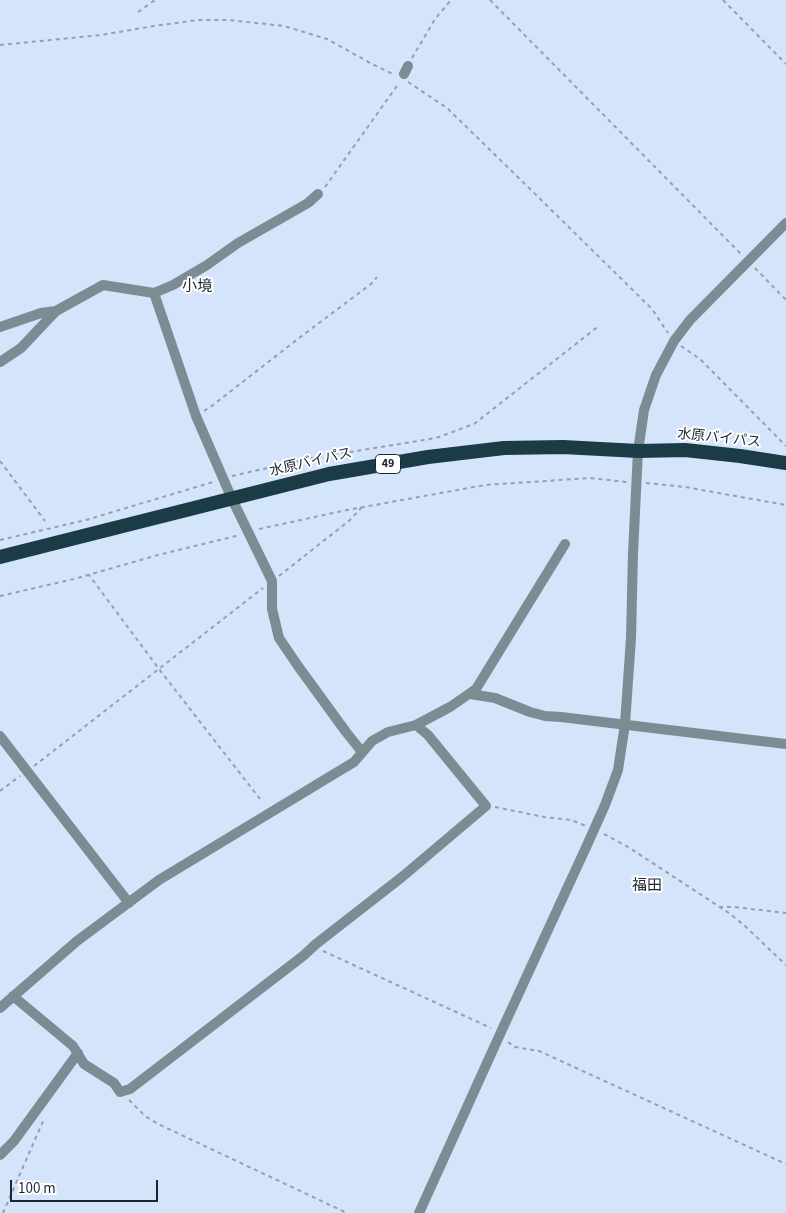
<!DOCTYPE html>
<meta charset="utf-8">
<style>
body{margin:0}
#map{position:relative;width:786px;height:1213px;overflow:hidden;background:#d3e4fb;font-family:"Source Sans 3",sans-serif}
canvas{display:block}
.scale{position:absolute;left:10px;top:1180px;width:148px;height:22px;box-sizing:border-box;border:2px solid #1d252f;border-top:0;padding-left:6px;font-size:15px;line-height:18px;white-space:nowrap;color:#1d252f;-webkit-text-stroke:4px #fff;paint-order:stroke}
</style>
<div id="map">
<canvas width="786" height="1213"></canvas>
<div class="scale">100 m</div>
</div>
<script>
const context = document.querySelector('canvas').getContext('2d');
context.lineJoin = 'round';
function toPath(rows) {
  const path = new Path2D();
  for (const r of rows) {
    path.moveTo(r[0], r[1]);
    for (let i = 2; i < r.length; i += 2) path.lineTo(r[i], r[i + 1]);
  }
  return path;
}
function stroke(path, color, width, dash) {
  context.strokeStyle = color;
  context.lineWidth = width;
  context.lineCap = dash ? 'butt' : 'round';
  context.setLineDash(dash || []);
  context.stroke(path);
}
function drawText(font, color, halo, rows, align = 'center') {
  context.font = font + ' "Source Sans 3","Noto Sans JP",sans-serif';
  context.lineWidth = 4;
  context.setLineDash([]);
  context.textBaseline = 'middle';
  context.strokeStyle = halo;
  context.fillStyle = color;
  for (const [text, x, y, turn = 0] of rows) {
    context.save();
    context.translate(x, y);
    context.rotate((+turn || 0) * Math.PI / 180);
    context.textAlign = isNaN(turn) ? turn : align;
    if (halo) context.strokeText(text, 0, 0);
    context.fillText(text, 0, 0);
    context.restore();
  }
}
const path = toPath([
 [490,0,741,254],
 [723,0,786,64],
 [138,12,155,0],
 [0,45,101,35,154,26,198,20,229,20,284,26,327,39,374,65,395,75],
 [412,58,435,19,451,0],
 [408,82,447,108,527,186,652,309,668,333],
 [325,187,399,83],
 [755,268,786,300],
 [681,346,700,359,786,446],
 [204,411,213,405,303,335,371,284,377,277],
 [0,461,45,521],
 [232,476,307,459,436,438,474,424,600,325],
 [646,483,685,487,786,505],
 [259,529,347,510,485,485,590,478,627,482],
 [0,540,86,520,213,482],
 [87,575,89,575,159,669,260,799],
 [279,576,350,520,362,507],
 [0,596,74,579,158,555,240,535],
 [34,766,263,588],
 [0,791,20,776],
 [495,807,544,817,571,820,586,826],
 [604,834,628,847,729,913,745,926,786,965],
 [719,907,734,907,786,913],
 [323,951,491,1028],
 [508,1042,515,1047,539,1051,786,1164],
 [129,1100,145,1116,158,1124,347,1213],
 [3,1213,44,1119]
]);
const minor = toPath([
 [404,74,408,66],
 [154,293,196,416,232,499,272,581,272,609,279,638,298,666,346,732,362,752],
 [0,327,41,313,56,311],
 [0,362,21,348,56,311,103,285,154,293,173,285,207,265,238,243,308,203,318,194],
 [470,694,495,698,530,712,545,716,561,717,786,744],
 [0,736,129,903],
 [13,996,73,1046,84,1064,114,1083,120,1092,130,1089,303,956,316,944,402,877,486,806,428,735,416,725],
 [0,1008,77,941,159,880,354,762,372,741,388,732,416,725,450,707,476,689,565,544],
 [0,1155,14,1141,78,1053]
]);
const tertiary = toPath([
 [419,1213,501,1032,588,843,605,805,618,770,625,724,631,638,633,553,638,451,644,410,656,375,674,341,690,320,786,223]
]);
const trunk = toPath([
 [0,557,329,474,428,457,504,448,563,447,638,451,685,450,740,456,786,463]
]);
const shields = [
 [388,464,25]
];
const shieldNames = [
 ["49",388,464]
];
const streetNames = [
 ["水原バイパス",719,439,6],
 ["水原バイパス",311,463,-13]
];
const neighbourhoodNames = [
 ["小境",197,288],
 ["福田",647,887]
];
stroke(path, '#92a0b2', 2, [4, 4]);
stroke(minor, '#7d8c92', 10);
stroke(tertiary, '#7d8c92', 10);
stroke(trunk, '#1b3b46', 14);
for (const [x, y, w] of shields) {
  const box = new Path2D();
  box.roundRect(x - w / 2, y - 9.5, w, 19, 4);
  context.fillStyle = '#fff';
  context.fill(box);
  stroke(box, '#1d252f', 1);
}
drawText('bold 12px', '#1d252f', null, shieldNames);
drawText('14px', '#1d252f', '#fff', streetNames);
drawText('15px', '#1d252f', '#fff', neighbourhoodNames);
</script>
